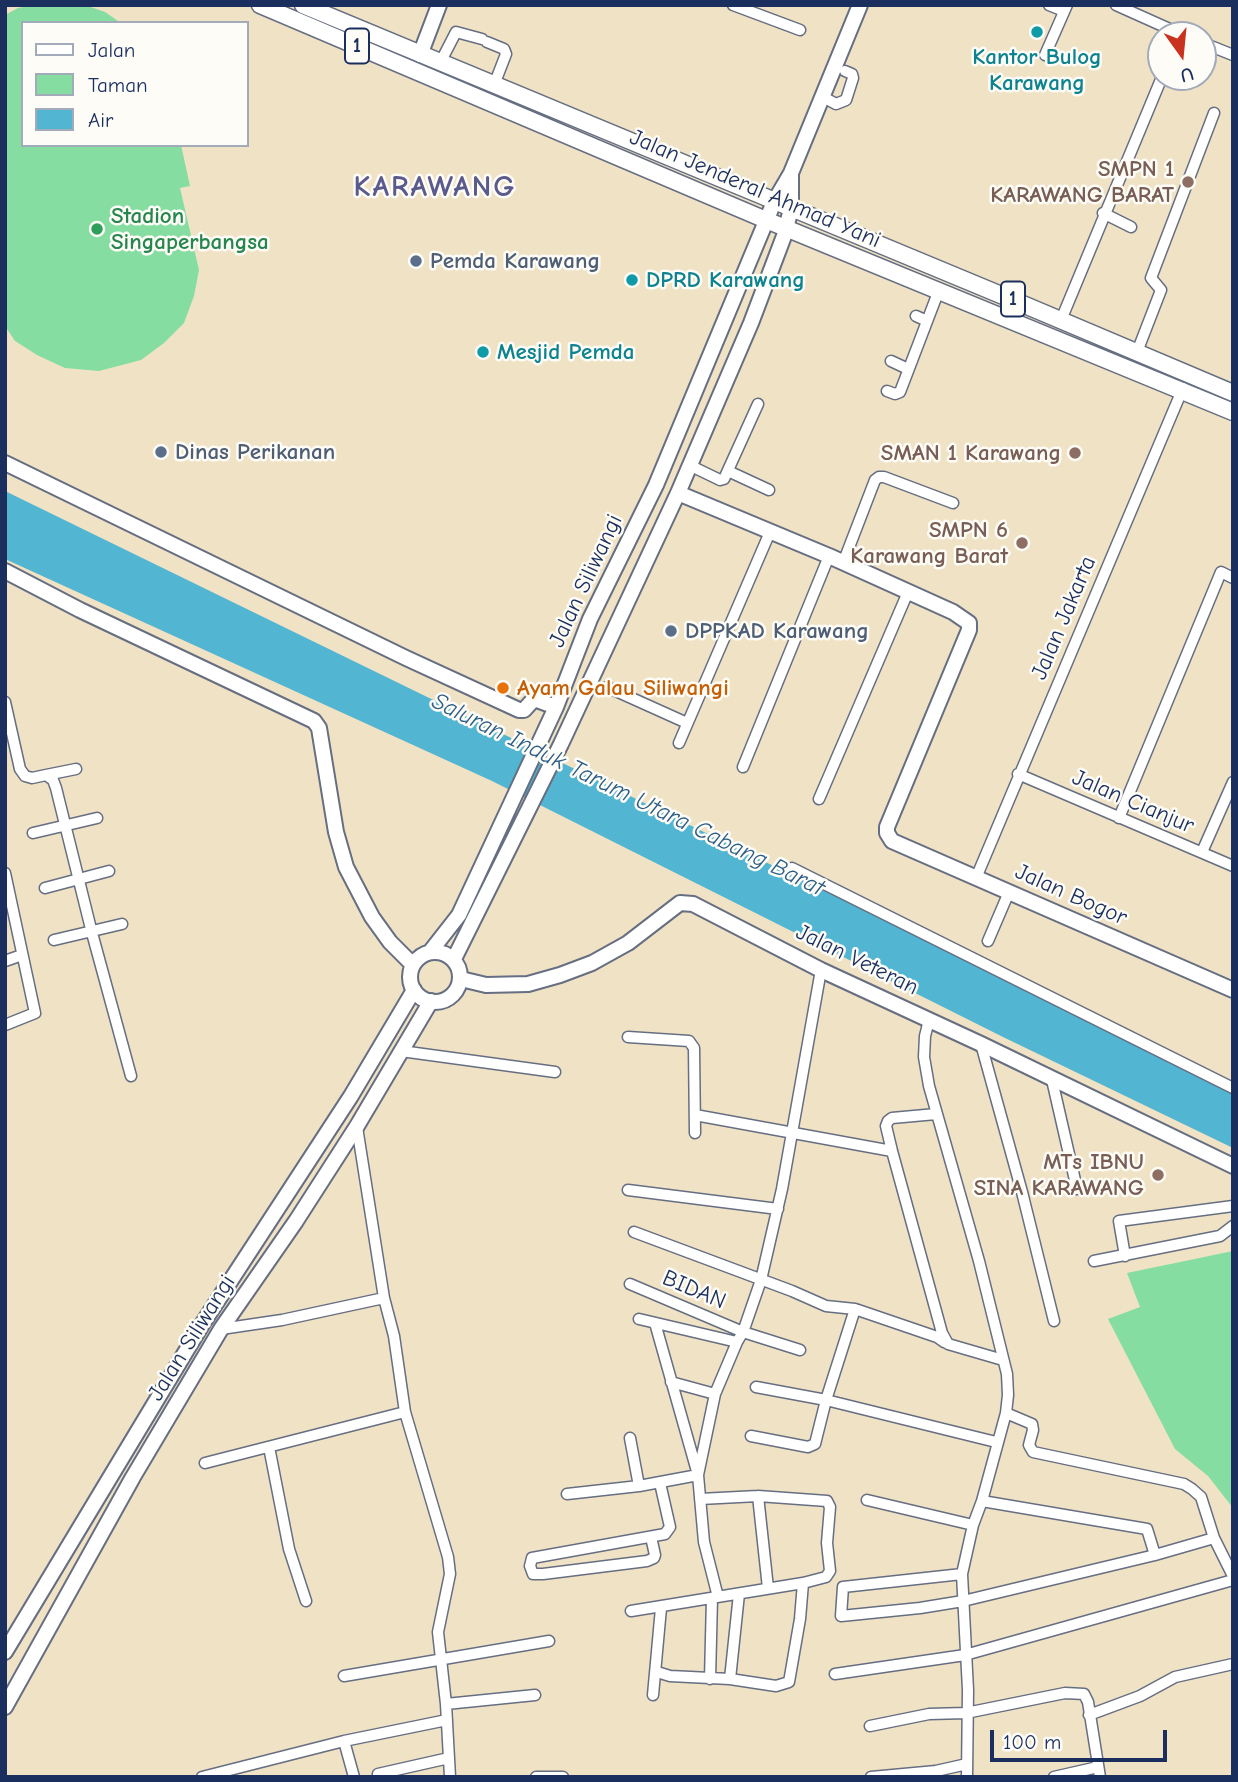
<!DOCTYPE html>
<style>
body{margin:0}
#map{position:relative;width:1238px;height:1782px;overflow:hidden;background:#f0e2c5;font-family:"Comic Neue",sans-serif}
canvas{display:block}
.frame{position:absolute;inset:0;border:7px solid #1b2f5e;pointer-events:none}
.legend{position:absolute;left:21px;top:21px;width:228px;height:126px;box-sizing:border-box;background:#fdfcf7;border:2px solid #a3aaba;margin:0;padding:9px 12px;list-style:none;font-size:21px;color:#1b2f5e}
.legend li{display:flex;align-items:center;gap:14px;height:35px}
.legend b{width:35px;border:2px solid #a3aaba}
.north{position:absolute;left:1147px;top:21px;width:70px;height:70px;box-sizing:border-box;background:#fdfcf7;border:2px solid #a3aaba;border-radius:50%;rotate:165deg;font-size:19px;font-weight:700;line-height:28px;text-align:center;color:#1b2f5e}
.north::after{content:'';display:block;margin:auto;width:24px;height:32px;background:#c8321e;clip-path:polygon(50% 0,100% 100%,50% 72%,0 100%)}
.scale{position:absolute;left:990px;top:1730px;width:177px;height:32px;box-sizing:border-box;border:4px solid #1b2f5e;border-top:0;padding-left:9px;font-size:21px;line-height:24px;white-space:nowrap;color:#1b2f5e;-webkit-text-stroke:5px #fdfcf7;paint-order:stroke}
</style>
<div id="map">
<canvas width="1238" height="1782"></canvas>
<div class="frame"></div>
<ul class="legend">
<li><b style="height:9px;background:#fff"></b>Jalan</li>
<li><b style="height:19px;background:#86dda1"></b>Taman</li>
<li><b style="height:19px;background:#52b5d1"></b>Air</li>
</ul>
<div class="north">U</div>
<div class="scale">100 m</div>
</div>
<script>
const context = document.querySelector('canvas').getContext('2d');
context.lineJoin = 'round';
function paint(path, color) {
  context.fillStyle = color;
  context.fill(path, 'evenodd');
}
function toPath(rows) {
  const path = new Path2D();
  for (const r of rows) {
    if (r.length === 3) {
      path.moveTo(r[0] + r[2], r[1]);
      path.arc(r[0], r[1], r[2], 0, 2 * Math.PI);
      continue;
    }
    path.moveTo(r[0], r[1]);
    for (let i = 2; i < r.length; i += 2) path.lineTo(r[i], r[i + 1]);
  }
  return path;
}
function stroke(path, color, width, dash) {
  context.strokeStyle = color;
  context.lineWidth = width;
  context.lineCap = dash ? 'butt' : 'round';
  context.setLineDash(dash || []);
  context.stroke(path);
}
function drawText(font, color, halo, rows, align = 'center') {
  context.font = font + ' "Comic Neue",sans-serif';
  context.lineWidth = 5;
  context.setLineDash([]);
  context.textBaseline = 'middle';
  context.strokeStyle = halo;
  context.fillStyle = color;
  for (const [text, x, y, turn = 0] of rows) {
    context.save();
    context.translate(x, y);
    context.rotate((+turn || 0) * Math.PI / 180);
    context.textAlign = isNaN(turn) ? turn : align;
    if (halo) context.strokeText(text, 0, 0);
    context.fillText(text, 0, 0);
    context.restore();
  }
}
const green = toPath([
 [35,5,85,5,105,12,121,23,23,23,23,145,181,145,190,186,180,188,199,270,194,296,184,323,164,343,141,360,99,371,65,368,37,355,15,341,5,326,5,15,18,8],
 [1233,1251,1233,1508,1208,1476,1175,1449,1108,1319,1140,1307,1127,1273]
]);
const water = toPath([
 [5,491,956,955,1233,1094,1233,1148,1003,1037,492,781,5,559]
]);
const street = toPath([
 [733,5,800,30],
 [1049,5,1064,11],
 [1116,5,1183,35],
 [487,42,504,49,506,54,494,85],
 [1203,43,1233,55],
 [1045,55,1067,5],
 [440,63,456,32,482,39],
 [823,97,836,104,846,100,853,78,852,74,845,71],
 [1103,213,1131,227],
 [916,316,927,321],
 [1061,320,1162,77],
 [1137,352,1161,290,1151,278,1214,113],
 [891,361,908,369],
 [887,391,895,394,900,392,939,290],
 [689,465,720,480,724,479,758,404],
 [728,471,769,490],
 [843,563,875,480,879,477,884,477,953,503],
 [607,687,687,723],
 [5,702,20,769,25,776,32,778,46,775,53,780,56,788,92,933,131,1076],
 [679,743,770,532],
 [743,767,829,556],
 [1018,774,1233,866],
 [46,775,76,769],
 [819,799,908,592],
 [1119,818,1221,572,1233,578],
 [33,833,97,818],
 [1202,852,1233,782],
 [792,868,1233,1088],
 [5,873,35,1013,5,1025],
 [976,878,1183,388],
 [45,888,109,871],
 [54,940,122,924],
 [988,941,1009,892],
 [5,961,22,955],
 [929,1020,925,1036,924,1057,929,1086,979,1261,1007,1374,1008,1395,1006,1413,982,1501,973,1525,962,1574,968,1690,967,1777],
 [628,1037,689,1041,694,1048,695,1133],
 [981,1044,1022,1192,1054,1321],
 [401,1051,555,1072],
 [1052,1080,1077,1189],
 [936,1114,892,1118,888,1121,886,1126,892,1151,942,1333,948,1344,1003,1360],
 [695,1115,892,1151],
 [357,1127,384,1298,394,1336,405,1412,448,1557,450,1574,438,1632,446,1704,450,1777],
 [628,1190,778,1209],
 [634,1232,792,1291,826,1306,855,1309,826,1400,815,1444,808,1447,751,1436],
 [1125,1256,1119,1221,1233,1206],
 [1094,1261,1220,1236,1233,1226],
 [630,1284,743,1332,800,1350],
 [855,1309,937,1337,944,1342],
 [639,1319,737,1342],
 [655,1323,698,1475,704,1542,718,1597],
 [221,1329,282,1320,384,1298],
 [671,1382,715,1394],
 [756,1387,826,1400,996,1442],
 [1006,1413,1032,1424,1033,1430,1029,1445,1033,1452,1184,1484,1192,1489,1201,1497,1214,1538,1233,1576],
 [630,1438,639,1486],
 [269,1447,289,1549,306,1601],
 [205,1463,405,1412],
 [567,1494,639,1486,698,1475,715,1394,737,1342,743,1332,761,1280,782,1189,821,970],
 [758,1496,768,1588],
 [867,1500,973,1525],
 [982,1501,1147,1529,1155,1555],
 [651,1537,655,1555,654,1558,647,1561,543,1574,533,1574,530,1566,532,1558,665,1534,670,1527,660,1483],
 [962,1574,843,1587,841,1616,920,1608,963,1601,1155,1555,1214,1538],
 [631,1611,803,1583,826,1577,830,1571,827,1543,830,1507,827,1501,758,1496,700,1499],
 [657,1672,670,1676,730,1679,776,1686,789,1682,800,1619,803,1583],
 [835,1674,965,1655,1233,1580],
 [344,1676,549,1641],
 [710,1679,712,1598],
 [730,1679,739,1594],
 [653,1695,661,1608],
 [446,1704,535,1695],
 [1089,1715,1140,1696,1175,1677,1233,1664],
 [870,1726,929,1714,966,1713,1065,1693,1084,1694,1088,1702,1100,1777],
 [344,1741,354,1777],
 [378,1774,449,1758],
 [202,1777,344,1741,447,1720],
 [536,1777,563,1777],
 [871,1777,936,1771,967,1764],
 [1054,1777,1098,1767]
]);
const secondary = toPath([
 [420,55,439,5],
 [5,463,406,658,519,710,524,710,534,699,556,707],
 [678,493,829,556,953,612,969,623,969,630,887,827,887,833,892,841,1233,990],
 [5,571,80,610,314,721,319,728,336,832,346,867,372,917,390,942,413,965],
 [435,977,25],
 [430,952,459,915,556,707,590,619,656,485,774,202,791,173,860,5],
 [454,959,561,744,678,493,751,323,784,236,791,209,791,173],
 [461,979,486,985,528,984,560,975,592,963,628,943,680,903,693,904,821,970,981,1044,1233,1166],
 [5,1652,203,1323,351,1096,414,990],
 [5,1707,133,1477,221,1329,296,1221,357,1126,431,1001]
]);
const primary = toPath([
 [260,5,766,220,1233,412],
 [303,5,1013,300,1233,393]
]);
const markers = [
 [1037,32,7,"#0f9aa8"],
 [1188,182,7,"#8d6e63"],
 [97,229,7,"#2e9e5b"],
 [416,261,7,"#5c6f8a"],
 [632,280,7,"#0f9aa8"],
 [483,352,7,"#0f9aa8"],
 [161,452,7,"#5c6f8a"],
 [1075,453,7,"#8d6e63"],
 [1022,543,7,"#8d6e63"],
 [671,631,7,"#5c6f8a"],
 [503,688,7,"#e8710a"],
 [1158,1175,7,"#8d6e63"]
];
const shields = [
 [357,46,24],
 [1013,299,24]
];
const shieldNames = [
 ["1",357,46],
 ["1",1013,299]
];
const cultureNames = [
 ["Kantor Bulog",1037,57,"center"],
 ["Karawang",1037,83,"center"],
 ["DPRD Karawang",646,280],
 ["Mesjid Pemda",497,352]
];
const educationNames = [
 ["SMPN 1",1174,169],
 ["KARAWANG BARAT",1174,195],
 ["SMAN 1 Karawang",1061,453],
 ["SMPN 6",1008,530],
 ["Karawang Barat",1008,556],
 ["MTs IBNU",1144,1162],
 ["SINA KARAWANG",1144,1188]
];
const streetNames = [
 ["Jalan Jenderal Ahmad Yani",755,189,23],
 ["Jalan Siliwangi",586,581,-65],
 ["Jalan Jakarta",1064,618,-67],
 ["Jalan Cianjur",1133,802,23],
 ["Jalan Bogor",1071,895,24],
 ["Jalan Veteran",857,960,26],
 ["BIDAN",694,1290,23],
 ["Jalan Siliwangi",192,1338,-58]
];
const leisureNames = [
 ["Stadion",111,216],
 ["Singaperbangsa",111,242]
];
const serviceNames = [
 ["Pemda Karawang",430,261],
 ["Dinas Perikanan",175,452],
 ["DPPKAD Karawang",685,631]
];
const foodNames = [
 ["Ayam Galau Siliwangi",517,688]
];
const waterNames = [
 ["Saluran Induk Tarum Utara Cabang Barat",628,795,26]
];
const districtNames = [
 ["KARAWANG",435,188]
];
paint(green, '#86dda1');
paint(water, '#52b5d1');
stroke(street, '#666e82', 13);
stroke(secondary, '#666e82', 18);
stroke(primary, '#666e82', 19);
stroke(street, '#fff', 10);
stroke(secondary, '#fff', 14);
stroke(primary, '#fff', 16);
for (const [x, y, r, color] of markers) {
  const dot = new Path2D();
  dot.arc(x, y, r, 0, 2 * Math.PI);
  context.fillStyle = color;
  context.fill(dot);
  stroke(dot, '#fdfcf7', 2.5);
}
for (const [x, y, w] of shields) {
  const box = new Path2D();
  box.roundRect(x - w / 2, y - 17.5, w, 35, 5);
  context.fillStyle = '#fdfcf7';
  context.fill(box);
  stroke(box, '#1b2f5e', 2);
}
drawText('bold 21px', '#1b2f5e', null, shieldNames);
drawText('bold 23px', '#0d838f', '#fdfcf7', cultureNames, 'left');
drawText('bold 23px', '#785e54', '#fdfcf7', educationNames, 'right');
drawText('23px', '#1b2f5e', '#fdfcf7', streetNames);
drawText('bold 23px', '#27864d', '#fdfcf7', leisureNames, 'left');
drawText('bold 23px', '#4e5e75', '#fdfcf7', serviceNames, 'left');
drawText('bold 23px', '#c56008', '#fdfcf7', foodNames, 'left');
drawText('italic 24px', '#2e5e86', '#fdfcf7', waterNames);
context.letterSpacing = '2px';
drawText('bold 30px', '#5a5b8c', '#fdfcf7', districtNames);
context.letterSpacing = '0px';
</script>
